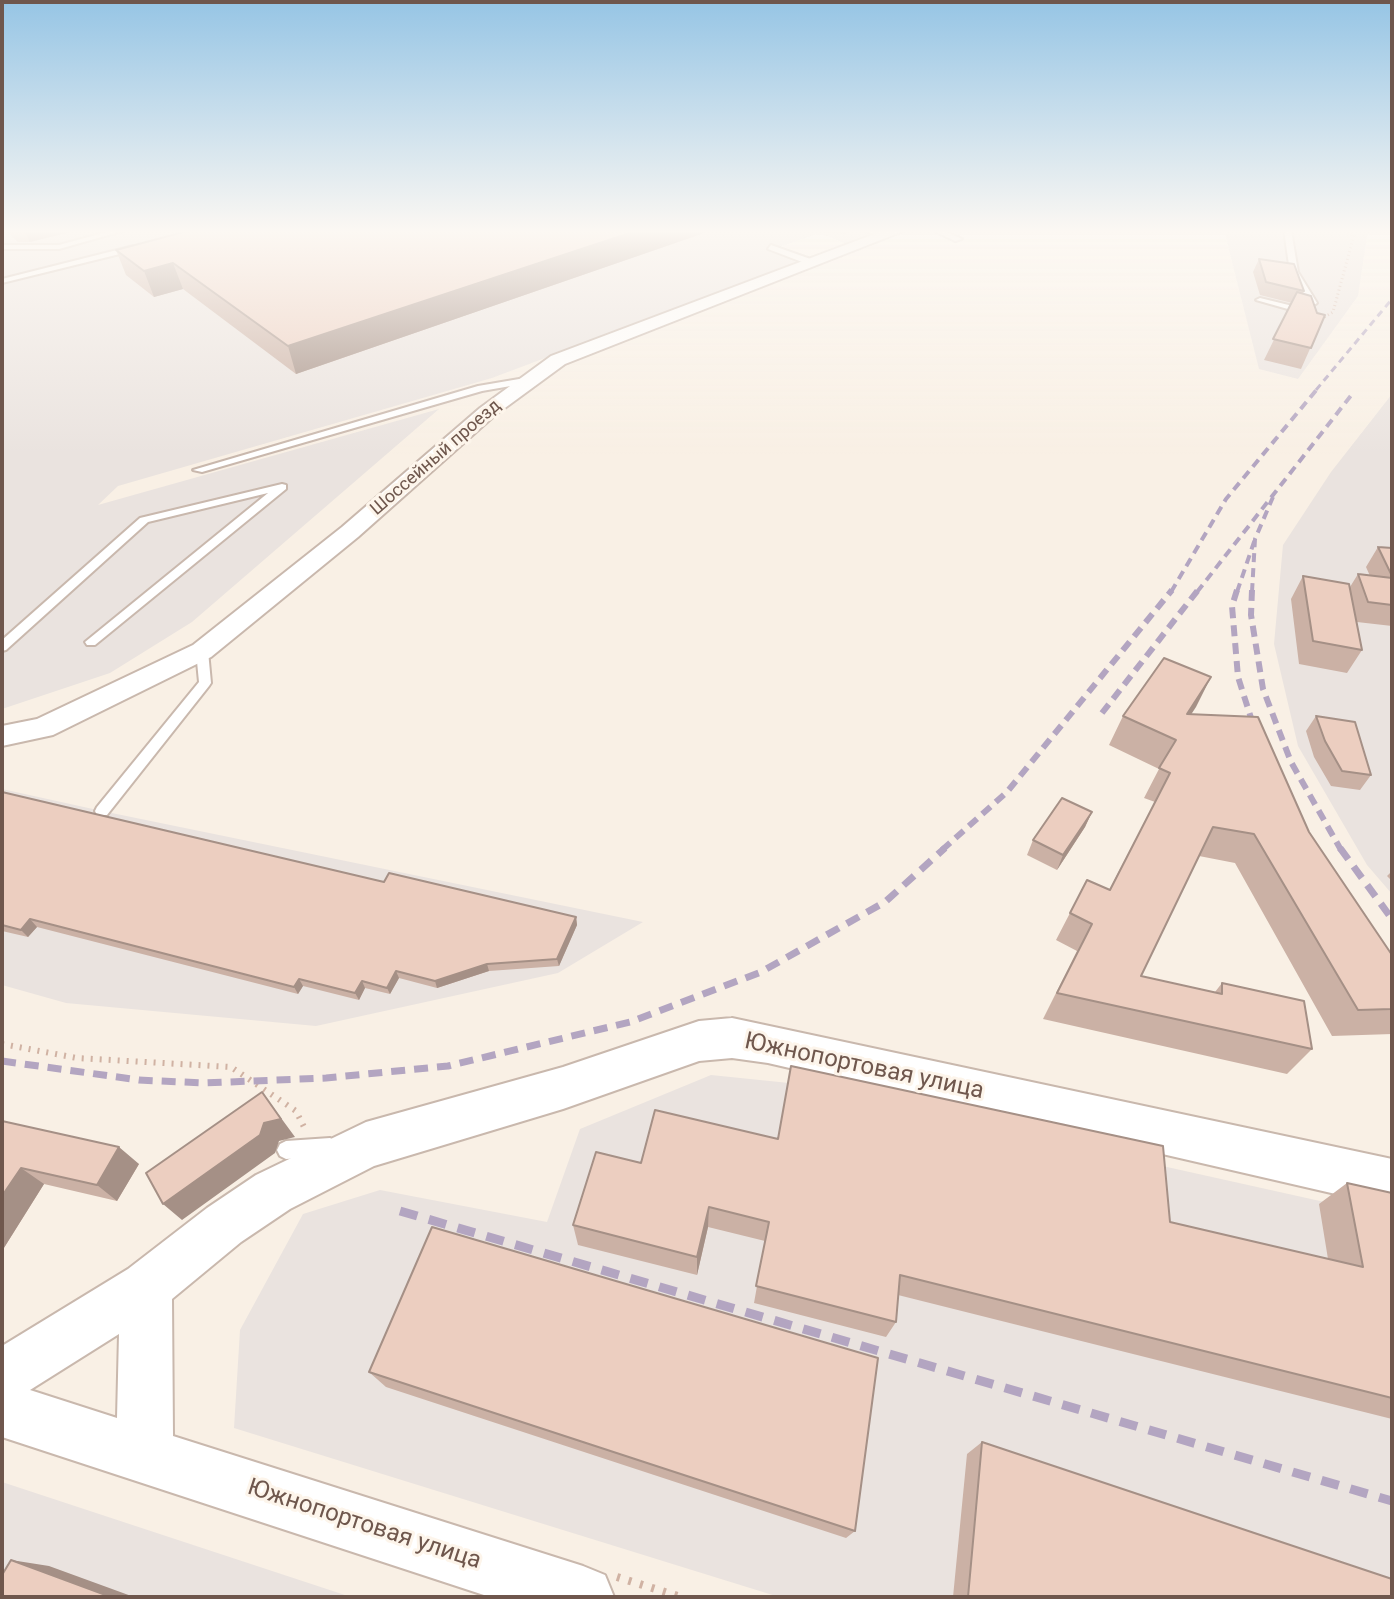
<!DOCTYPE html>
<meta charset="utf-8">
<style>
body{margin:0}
#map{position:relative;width:1394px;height:1599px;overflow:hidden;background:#f9f0e5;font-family:Roboto,sans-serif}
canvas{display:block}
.frame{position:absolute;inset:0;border:4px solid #6f574d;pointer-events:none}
</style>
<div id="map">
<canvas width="1394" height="1599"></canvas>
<div class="frame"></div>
</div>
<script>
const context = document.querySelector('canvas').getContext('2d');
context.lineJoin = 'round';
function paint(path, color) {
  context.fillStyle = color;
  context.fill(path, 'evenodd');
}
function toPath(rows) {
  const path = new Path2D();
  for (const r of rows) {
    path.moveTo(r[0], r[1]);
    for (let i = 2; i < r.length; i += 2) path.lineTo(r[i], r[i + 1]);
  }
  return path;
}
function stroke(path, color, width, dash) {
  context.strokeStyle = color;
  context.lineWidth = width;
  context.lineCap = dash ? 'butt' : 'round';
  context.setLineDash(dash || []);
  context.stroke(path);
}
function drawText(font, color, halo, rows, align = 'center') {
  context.font = font + ' Roboto,sans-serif';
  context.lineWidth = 6;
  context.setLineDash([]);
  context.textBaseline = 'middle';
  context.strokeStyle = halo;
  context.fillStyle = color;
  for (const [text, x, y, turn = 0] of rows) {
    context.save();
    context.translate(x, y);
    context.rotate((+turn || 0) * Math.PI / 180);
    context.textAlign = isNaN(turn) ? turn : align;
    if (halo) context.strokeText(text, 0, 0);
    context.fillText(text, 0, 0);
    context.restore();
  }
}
const industrial = toPath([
 [2,230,883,230,847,244,819,233,773,249,800,262,492,378,118,486,98,505,439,409,192,622,110,673,2,709],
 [1224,230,1372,230,1367,236,1358,296,1298,379,1259,369],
 [1392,394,1392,894,1367,865,1298,746,1274,644,1283,545,1331,472],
 [2,789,102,811,643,922,558,973,316,1026,66,1003,2,985],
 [711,1075,789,1083,1392,1217,1392,1597,779,1597,234,1428,240,1330,303,1214,380,1190,547,1222,580,1129],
 [2,1482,351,1597,2,1597]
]);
const pathFar2 = toPath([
 [1321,319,1333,312,1354,235,1337,230]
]);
const pathFar1 = toPath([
 [2,1044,77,1058,231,1067,296,1111,304,1127]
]);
const path = toPath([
 [617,1577,681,1597]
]);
const service = toPath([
 [114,230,126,230,59,249,2,249,2,245,59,245,114,230],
 [817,230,847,230,844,232,817,230],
 [859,230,874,230,891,235,887,237,859,230],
 [932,230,942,230,962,239,955,241,932,230],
 [1284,230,1291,230,1298,272,1317,303,1302,313,1256,300,1260,298,1301,308,1309,302,1290,272,1284,230],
 [771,245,816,261,817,263,810,265,768,249,771,245],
 [133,246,136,250,2,283,2,279,133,246],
 [525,378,528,379,528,383,482,391,202,472,193,470,478,386,525,378],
 [282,484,286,485,286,489,95,645,87,645,85,642,268,493,148,522,6,650,2,651,2,640,140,518,282,484],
 [202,647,208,651,211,683,209,686,107,815,97,815,95,811,97,807,199,682,196,651,202,647],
 [330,1138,336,1141,339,1147,336,1153,330,1156,286,1159,280,1156,277,1150,280,1144,286,1141,330,1138]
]);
const minor = toPath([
 [885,230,906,230,565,364,494,416,358,537,211,657,53,735,2,746,2,726,37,719,193,645,342,527,480,408,551,356,885,230]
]);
const tertiary = toPath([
 [732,1018,1392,1159,1392,1207,768,1063,732,1058,699,1061,563,1109,374,1166,290,1209,241,1242,172,1299,173,1436,583,1566,605,1575,614,1597,490,1597,2,1437,2,1346,128,1269,207,1208,256,1175,366,1122,563,1067,699,1021,732,1018],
 [119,1334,117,1418,30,1390,119,1334]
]);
const railFar4 = toPath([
 [1316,390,1392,299]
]);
const railFar3 = toPath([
 [1171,592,1226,499,1318,388],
 [1197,592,1353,393],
 [1237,592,1255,539],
 [1252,592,1255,539,1273,497]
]);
const railFar2 = toPath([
 [1237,590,1232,606,1238,677,1258,740],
 [1252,590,1251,615,1263,689,1291,762,1341,850],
 [1102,713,1198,590],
 [942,850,1007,792,1172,590]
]);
const railFar1 = toPath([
 [1340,848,1392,919],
 [2,1061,139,1080,204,1083,326,1078,448,1066,630,1022,761,972,885,902,945,848]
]);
const rail = toPath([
 [400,1211,1392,1501]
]);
const wall = toPath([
 [2,230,78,230,30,242,18,242,5,230],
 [191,230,707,230,707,232,296,374,183,289,154,297,126,275,116,250],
 [1259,259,1304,291,1303,294,1317,313,1325,315,1301,369,1264,360,1292,303,1260,295,1253,272],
 [1378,547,1392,548,1392,626,1357,622,1362,650,1347,673,1299,664,1291,599,1303,576,1350,587,1358,574,1370,576,1366,567],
 [1211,677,1191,714,1309,832,1392,955,1392,1034,1332,1036,1235,863,1199,856,1141,976,1215,992,1222,983,1312,1049,1287,1074,1043,1019,1077,951,1056,940,1070,913,1109,890,1155,802,1144,798,1159,769,1109,745,1123,716],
 [1316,716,1371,775,1360,790,1331,786,1314,757,1306,731],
 [2,792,384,882,576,917,577,925,559,966,489,971,437,988,399,978,390,994,365,988,359,1000,303,986,298,994,37,927,28,937,2,931],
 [1092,812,1085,827,1057,870,1027,855,1033,840],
 [1392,871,1392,881,1387,876],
 [2,1121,139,1164,117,1201,44,1184,2,1251],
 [778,1139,1170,1222,1328,1259,1319,1204,1347,1183,1392,1193,1392,1419,898,1295,896,1322,886,1337,754,1303,765,1241,708,1227,697,1275,578,1245,573,1225,641,1163],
 [369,1372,855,1531,846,1538,386,1387],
 [982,1442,1392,1597,953,1597,967,1454]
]);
const shadedWall = toPath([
 [24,230,78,230,30,242],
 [639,230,707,230,707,232,296,374,288,346],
 [173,263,183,289,154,297,144,271],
 [1211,677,1196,707,1175,739,1187,714],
 [1092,812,1085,827,1057,870,1063,855],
 [576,917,577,925,559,966,557,959],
 [30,919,37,927,28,937,21,930],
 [487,964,489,971,437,988,435,981],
 [396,971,399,978,390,994,387,988],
 [299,979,303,986,298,994,294,987],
 [362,981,365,988,359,1000,355,993],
 [262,1092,295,1137,279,1141,275,1153,182,1220,163,1204,264,1123],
 [119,1147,139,1164,117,1201,97,1185],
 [21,1168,44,1184,2,1251,2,1196],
 [709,1207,708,1227,697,1275,697,1257],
 [11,1560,49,1566,134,1597,111,1597]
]);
const building = toPath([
 [191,230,639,230,288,346,173,263,144,271,116,250,191,230],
 [1259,259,1294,264,1304,291,1266,282,1259,259],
 [1297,292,1311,296,1317,313,1325,315,1311,348,1273,339,1297,292],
 [1378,547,1392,548,1392,576,1378,547],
 [1358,574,1392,578,1392,605,1368,602,1358,574],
 [1303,576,1349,584,1362,650,1313,641,1303,576],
 [1164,658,1211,677,1187,714,1258,717,1309,832,1392,955,1392,1009,1358,1010,1254,834,1213,827,1141,976,1222,994,1222,983,1304,1001,1312,1049,1057,993,1092,924,1070,913,1087,880,1110,890,1170,773,1159,768,1176,740,1123,716,1164,658],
 [1316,716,1355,722,1371,775,1342,771,1325,741,1316,716],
 [2,792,384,882,389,873,576,917,557,959,487,964,435,981,396,971,387,988,362,981,355,993,299,979,294,987,30,919,21,930,2,925,2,792],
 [1062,798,1092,812,1063,855,1033,840,1062,798],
 [791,1066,1163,1146,1170,1222,1363,1267,1347,1183,1392,1193,1392,1398,900,1275,896,1322,756,1286,769,1222,709,1207,697,1257,573,1225,596,1152,641,1163,655,1110,778,1139,791,1066],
 [262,1092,281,1119,264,1123,260,1135,163,1204,146,1173,262,1092],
 [2,1121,119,1147,97,1185,21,1168,2,1196,2,1121],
 [432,1227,878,1358,855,1531,369,1372,432,1227],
 [982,1442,1392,1579,1392,1597,968,1597,982,1442],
 [11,1560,111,1597,2,1597,2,1575,11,1560]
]);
const farStreetnames = [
 ["Шоссейный проезд",436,458,-41]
];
const nearStreetnames = [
 ["Южнопортовая улица",864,1067,12],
 ["Южнопортовая улица",364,1525,18]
];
paint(industrial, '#eae3df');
stroke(service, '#c9b8ad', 4);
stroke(minor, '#c9b8ad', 4);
stroke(tertiary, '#c9b8ad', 4);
stroke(pathFar2, '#d0b2a3', 3, [1, 3]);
stroke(pathFar1, '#d0b2a3', 6, [2, 7]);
stroke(path, '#d0b2a3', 8, [3, 9]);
paint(service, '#fff');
paint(minor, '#fff');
paint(tertiary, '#fff');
stroke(railFar4, '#b3a5c1', 3, [7, 5]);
stroke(railFar3, '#b3a5c1', 4, [9, 6]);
stroke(railFar2, '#b3a5c1', 6, [11, 7]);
stroke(railFar1, '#b3a5c1', 7, [14, 9]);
stroke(rail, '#b3a5c1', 9, [18, 12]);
paint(wall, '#cbb1a5');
paint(shadedWall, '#a59086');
paint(building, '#eccec0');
stroke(building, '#a59086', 2);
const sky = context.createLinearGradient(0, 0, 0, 454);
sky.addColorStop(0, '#96c5e5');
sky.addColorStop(0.51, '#fcf8f3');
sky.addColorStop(1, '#fcf8f300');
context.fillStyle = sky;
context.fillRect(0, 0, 1394, 454);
drawText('18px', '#6f574d', '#fdf5eb', farStreetnames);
drawText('24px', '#6f574d', '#fdf5eb', nearStreetnames);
</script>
